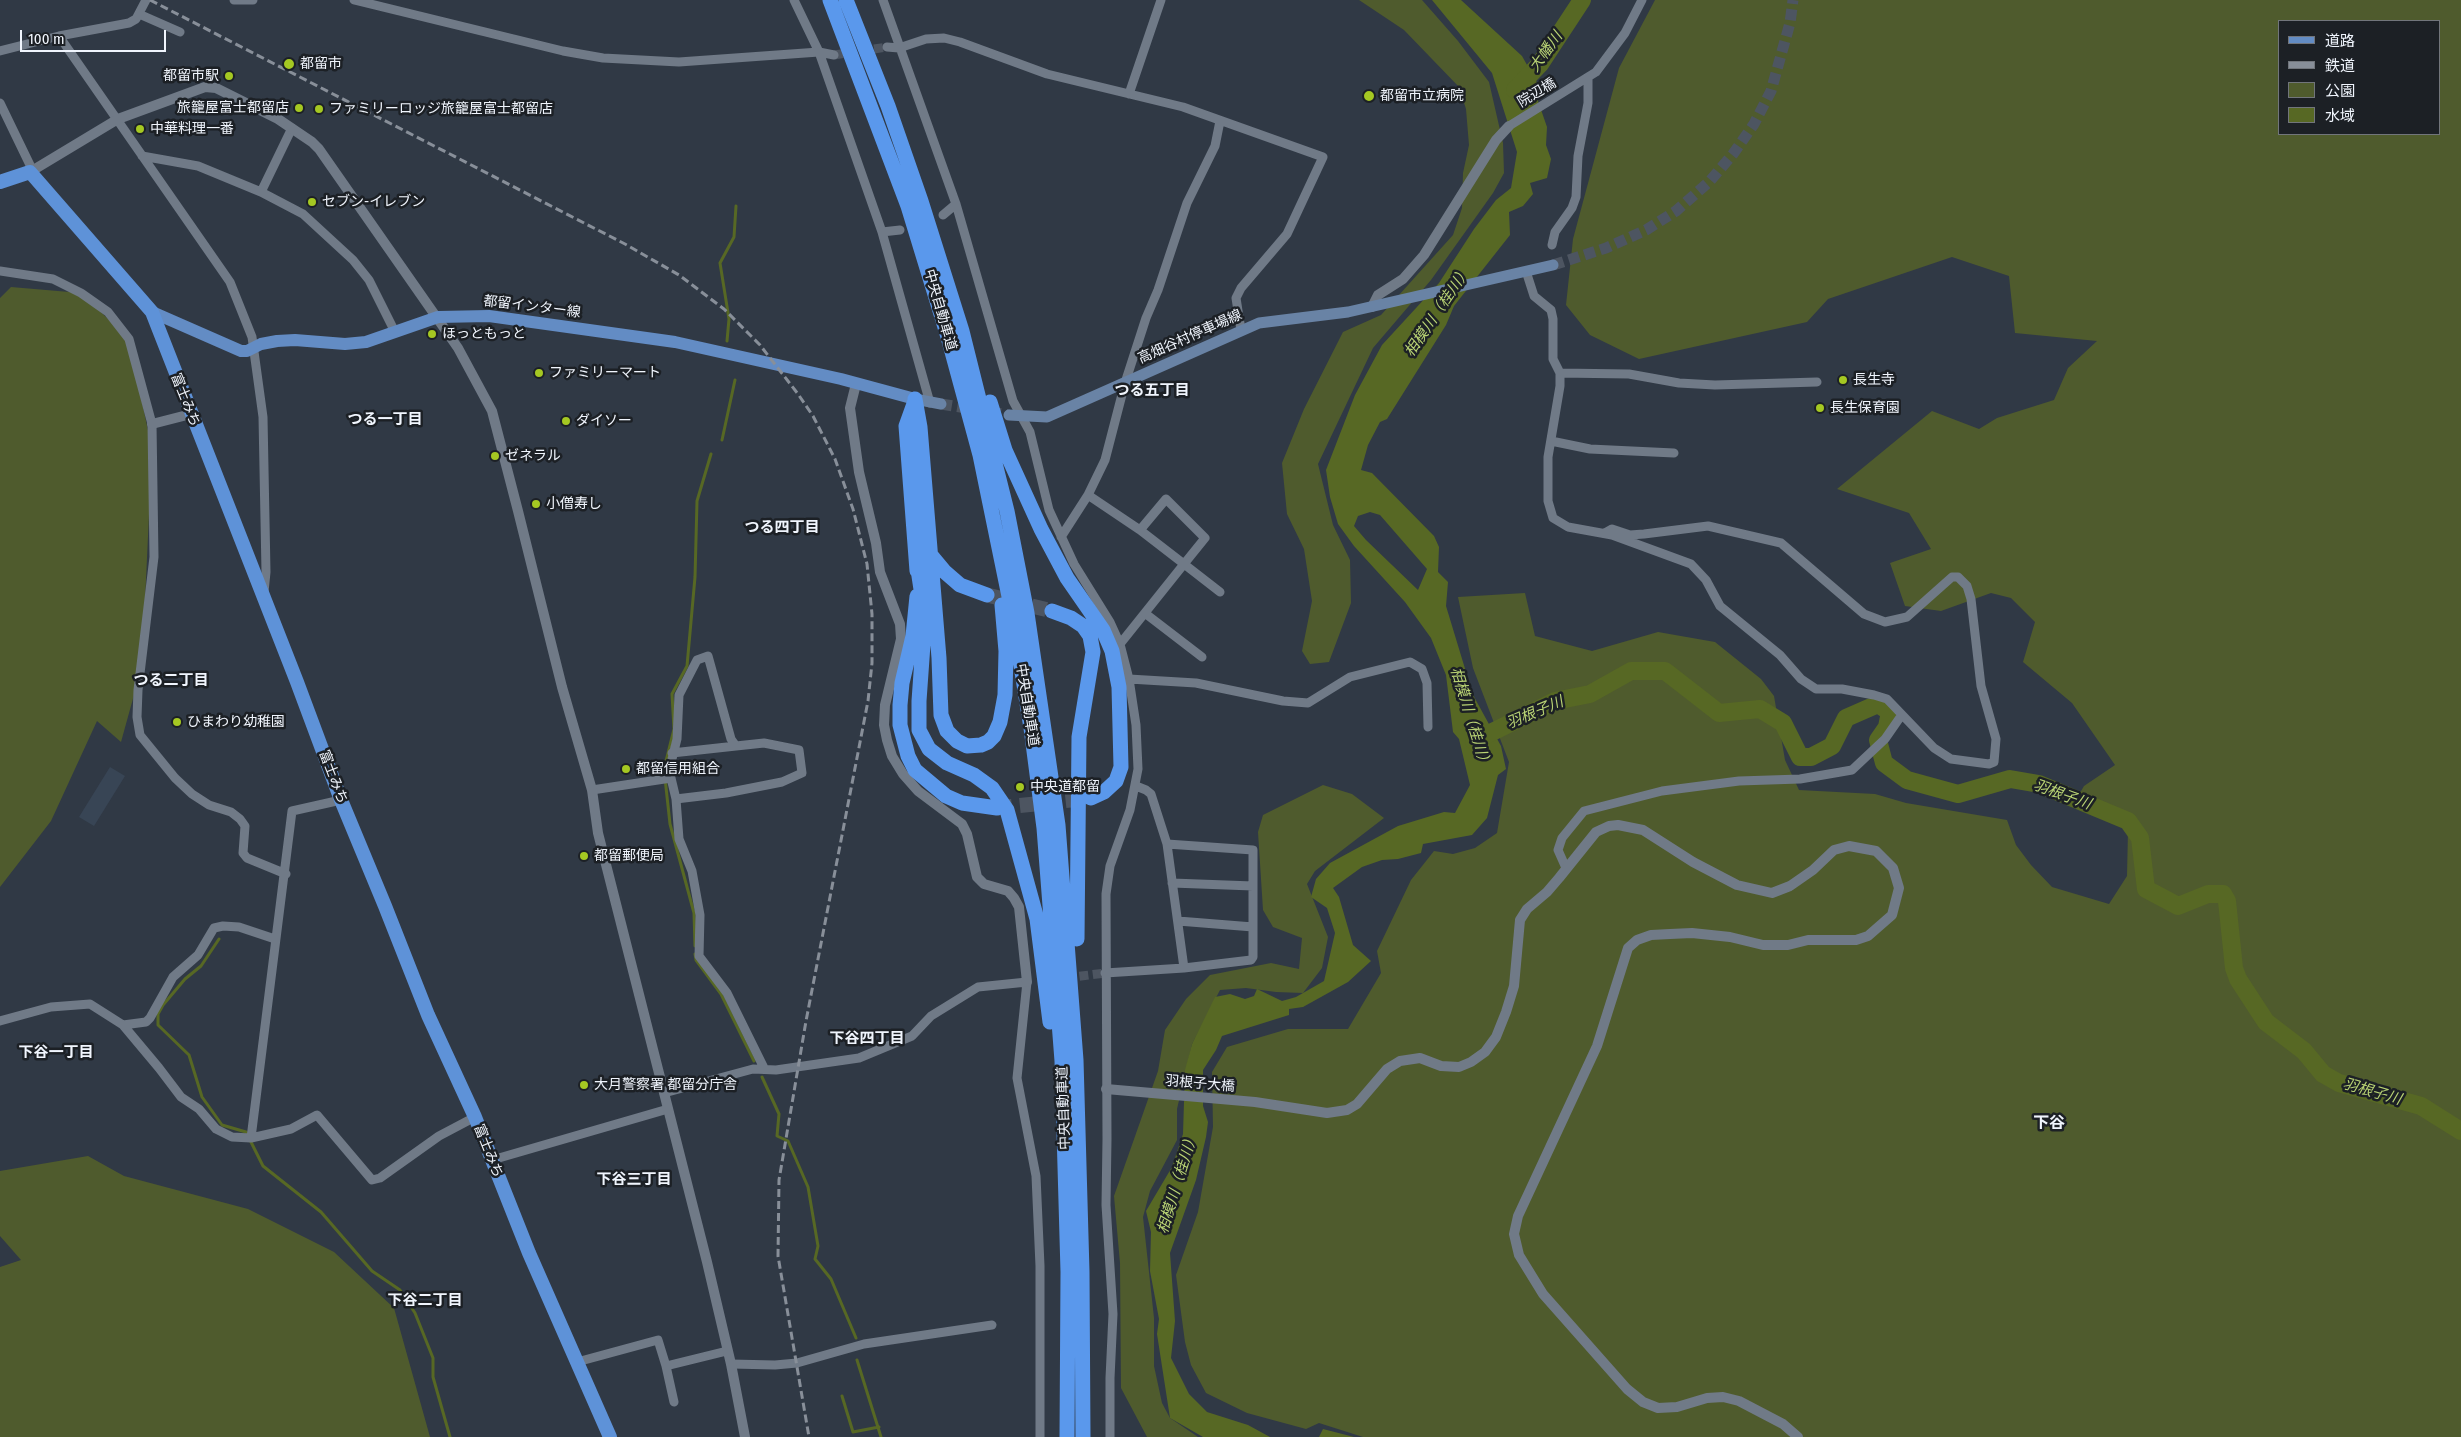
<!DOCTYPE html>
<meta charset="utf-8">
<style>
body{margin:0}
#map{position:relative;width:2461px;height:1437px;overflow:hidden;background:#303945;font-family:"Fira Sans Condensed","Noto Sans JP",sans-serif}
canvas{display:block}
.legend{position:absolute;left:2278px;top:20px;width:162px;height:115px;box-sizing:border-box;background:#1c2025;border:1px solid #71757b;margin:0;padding:6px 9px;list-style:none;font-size:15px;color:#f0f5fd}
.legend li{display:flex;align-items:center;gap:10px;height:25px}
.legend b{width:25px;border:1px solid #71757b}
.scale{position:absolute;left:20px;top:30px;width:146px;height:22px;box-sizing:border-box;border:2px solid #f0f5fd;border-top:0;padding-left:6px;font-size:15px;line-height:18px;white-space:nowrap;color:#f0f5fd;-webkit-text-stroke:4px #1c2025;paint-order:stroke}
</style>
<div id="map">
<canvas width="2461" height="1437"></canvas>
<ul class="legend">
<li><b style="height:6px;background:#638cc4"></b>道路</li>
<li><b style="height:6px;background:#888f99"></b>鉄道</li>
<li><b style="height:14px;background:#4f5b2d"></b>公園</li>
<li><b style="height:14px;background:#576824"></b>水域</li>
</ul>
<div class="scale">100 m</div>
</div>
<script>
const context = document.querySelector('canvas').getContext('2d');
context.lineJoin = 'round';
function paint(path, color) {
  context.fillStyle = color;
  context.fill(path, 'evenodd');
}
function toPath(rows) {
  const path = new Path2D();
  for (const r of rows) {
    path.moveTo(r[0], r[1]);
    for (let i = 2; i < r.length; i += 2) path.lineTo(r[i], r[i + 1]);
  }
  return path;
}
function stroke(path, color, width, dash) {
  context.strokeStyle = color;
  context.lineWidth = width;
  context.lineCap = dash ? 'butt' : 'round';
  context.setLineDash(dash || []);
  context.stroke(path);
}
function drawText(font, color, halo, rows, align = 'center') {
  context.font = font + ' "Fira Sans Condensed","Noto Sans JP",sans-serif';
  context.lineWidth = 5;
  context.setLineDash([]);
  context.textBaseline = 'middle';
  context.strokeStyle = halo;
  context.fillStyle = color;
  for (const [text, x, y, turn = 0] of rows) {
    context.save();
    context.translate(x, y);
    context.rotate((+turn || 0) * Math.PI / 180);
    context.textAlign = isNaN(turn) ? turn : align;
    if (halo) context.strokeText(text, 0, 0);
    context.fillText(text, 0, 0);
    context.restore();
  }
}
const built = toPath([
 [110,767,125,776,94,826,79,817]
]);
const green = toPath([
 [1359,0,1422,0,1458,41,1489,82,1503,143,1504,173,1493,193,1431,280,1373,348,1318,464,1333,525,1350,560,1351,603,1329,662,1310,664,1302,651,1312,601,1304,549,1287,514,1282,463,1304,409,1343,332,1381,315,1453,235,1462,208,1463,173,1469,145,1466,109,1459,87,1404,30],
 [1655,0,2461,0,2461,1437,1363,1437,1319,1423,1306,1429,1247,1413,1206,1393,1191,1365,1185,1342,1176,1275,1198,1212,1213,1127,1212,1072,1227,1047,1288,1029,1348,1029,1381,973,1377,951,1411,880,1434,851,1453,854,1475,848,1497,833,1509,762,1473,668,1458,597,1525,593,1535,636,1592,651,1658,632,1715,642,1761,679,1774,696,1785,760,1799,790,1875,794,1906,803,2007,820,2016,845,2031,865,2052,887,2109,904,2127,876,2128,830,2077,798,2084,786,2115,765,2072,703,2023,662,2035,622,2011,598,1991,593,1941,611,1905,606,1890,563,1931,549,1909,513,1837,489,1932,411,1979,429,1997,418,2054,400,2068,368,2097,341,2015,333,2009,276,1952,257,1828,299,1807,322,1639,359,1590,335,1566,305,1573,239,1619,68],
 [2280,21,2440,21,2440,134,2280,134],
 [11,287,81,293,129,339,152,450,142,666,121,742,97,721,51,821,0,887,0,298],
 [1323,785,1352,794,1384,818,1315,871,1307,884,1328,937,1322,968,1303,993,1276,992,1246,988,1220,990,1192,1044,1177,1109,1177,1140,1150,1191,1143,1217,1154,1318,1154,1366,1162,1403,1170,1418,1198,1437,1147,1437,1121,1388,1120,1263,1114,1196,1158,1071,1165,1030,1186,999,1210,975,1271,963,1299,969,1302,938,1273,927,1263,910,1258,832,1263,815],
 [88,1156,124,1176,248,1209,334,1252,394,1308,430,1437,0,1437,0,1267,21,1260,0,1236,0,1171]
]);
const water = toPath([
 [1432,0,1461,0,1522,56,1540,88,1538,101,1547,127,1546,145,1551,159,1547,178,1530,183,1533,194,1523,206,1509,212,1510,235,1454,306,1446,325,1387,419,1380,422,1368,445,1361,470,1372,473,1434,536,1439,547,1438,572,1448,582,1446,606,1473,695,1501,746,1506,769,1498,775,1487,818,1472,835,1423,844,1421,853,1398,859,1382,860,1362,867,1333,888,1339,897,1353,945,1371,961,1348,982,1303,1007,1289,1009,1289,1015,1222,1036,1216,1050,1203,1070,1203,1106,1208,1122,1206,1137,1196,1180,1170,1253,1175,1321,1171,1358,1189,1394,1207,1412,1248,1425,1270,1437,1203,1437,1170,1418,1157,1334,1159,1319,1150,1271,1151,1232,1146,1211,1172,1167,1183,1134,1185,1070,1192,1044,1215,997,1230,994,1245,999,1254,996,1257,989,1282,1001,1296,997,1324,981,1335,933,1327,908,1311,897,1316,879,1330,863,1398,826,1444,812,1455,813,1470,785,1459,739,1453,732,1446,675,1431,638,1405,602,1354,546,1338,524,1330,497,1326,470,1355,395,1382,345,1439,283,1474,229,1496,200,1511,188,1517,152,1492,73],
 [1370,512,1380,515,1427,569,1418,590,1366,540,1354,526,1358,516],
 [1323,1429,1354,1437,1319,1437]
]);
const stream = toPath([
 [727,341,729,319,720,263,734,237,736,206],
 [722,440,735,380],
 [219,939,201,966,185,979,163,1005,158,1014,158,1025,189,1055,202,1097,222,1125,246,1132,263,1166,321,1212,372,1271,400,1290,415,1313,433,1358,433,1377,450,1437],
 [695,946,694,913,670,824,664,769,674,729,672,694,687,666,695,577,697,501,711,454],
 [695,954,696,960,721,994,754,1061],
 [762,1077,779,1114,777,1136,788,1141,808,1187,818,1246,815,1259,831,1279,856,1338],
 [857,1360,881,1437],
 [842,1396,853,1432,879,1427]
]);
const river = toPath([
 [1515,90,1540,64,1582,0],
 [1474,741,1555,701,1590,694,1631,671,1665,671,1719,713,1760,709,1783,723,1800,757,1811,757,1832,746,1846,718,1878,704,1890,712,1887,727,1878,740,1884,763,1907,780,1958,794,2010,779,2039,784,2128,821,2140,838,2146,889,2178,906,2208,894,2223,894,2227,901,2234,968,2238,979,2266,1022,2304,1051,2323,1074,2339,1083,2421,1106,2461,1131]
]);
const minorTunnel = toPath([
 [834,55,887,47],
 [1066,978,1105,973]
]);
const secondaryTunnel = toPath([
 [1553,265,1606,248,1646,230,1676,211,1709,182,1733,154,1754,124,1771,91,1790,23,1793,0],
 [941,404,1009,415]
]);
const motorwayTunnel = toPath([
 [987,595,1052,611],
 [997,808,1090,798]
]);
const minor = toPath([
 [234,0,253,0],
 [354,0,563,51,603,58,679,62,819,52,834,55],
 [794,0,819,52,882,232,930,403],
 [883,0,956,204,1013,401,1030,432,1049,510,1074,564,1110,622,1120,644,1129,679,1136,725,1138,769,1130,810,1110,866,1106,894,1107,1139,1106,1205,1113,1314,1110,1378,1110,1437],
 [139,14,180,32],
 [59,36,230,282,252,337,263,417,266,572,264,592],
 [887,47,899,48,926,39,944,38,960,42,1047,74,1183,107,1323,157,1287,234,1241,288,1236,298,1241,330],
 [0,51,59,36,129,23,136,19,146,0],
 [1129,94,1161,0],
 [0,103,30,165,30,172],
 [1509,126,1596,72,1625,33,1642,0],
 [142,156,198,166,261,192,303,214,353,260,369,280,395,332],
 [261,192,292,128],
 [943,215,956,204],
 [882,232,900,230],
 [1552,245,1555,232,1572,208,1576,197,1578,156,1588,103,1588,77],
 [0,271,53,279,81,293,108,312,129,339,152,424,154,557,138,690,137,717,140,735,175,778,192,794,209,805,231,812,240,819,245,826,243,853,247,858,286,874],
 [1526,271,1534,296,1551,310,1553,319,1553,359,1560,373,1560,386,1548,457,1548,501,1553,518,1568,527,1612,535,1691,564,1706,580,1720,606,1780,655,1801,679,1816,689,1842,689,1874,695,1887,699,1934,748,1951,759,1989,764,1994,762,1996,739,1981,686,1971,599,1967,586,1958,577,1952,577,1907,617,1885,622,1864,614,1781,543,1708,526,1644,534,1630,535,1612,529,1605,533],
 [1560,373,1629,374,1679,383,1715,385,1817,382],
 [1551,441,1590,449,1674,453],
 [1088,495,1140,530,1184,564,1120,644],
 [1140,530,1166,499,1205,538,1184,564,1220,592],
 [1061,537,1088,495,1105,460,1125,383,1146,318,1158,290,1187,203,1215,146,1220,121],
 [1146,614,1202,657],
 [1129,679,1196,683,1283,701,1308,703,1350,677,1410,662,1422,669,1427,683,1428,727],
 [672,753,736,746],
 [1136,786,1146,790,1151,794,1167,844,1184,968],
 [592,790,671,778],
 [676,799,726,793,782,782,802,773,799,750,764,743,736,746,731,739,708,656,697,660,679,695,677,739,670,767,671,778,676,799,679,839,692,871,700,915,699,956,727,993,764,1068],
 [1566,868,1558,850,1562,838,1584,811,1662,791,1739,781,1800,779,1852,770,1885,739,1901,716],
 [1172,883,1253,886],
 [1178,921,1253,927],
 [1105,973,1184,968,1251,960,1253,957,1253,850,1167,844],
 [0,1021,51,1007,90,1004,123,1025,159,1068,181,1097,199,1109,216,1129,232,1137,251,1138,291,1129,317,1115,372,1180,380,1178,439,1136,475,1117],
 [123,1025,146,1022,150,1018,173,977,198,955,214,928,223,926,239,927,275,939],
 [664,1093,753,1069,776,1070,859,1058,912,1036,931,1016,978,987,1027,982,1017,1078,1036,1176,1040,1266,1040,1437],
 [251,1138,292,811,341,800],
 [492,1160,668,1109],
 [577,1362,658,1340,666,1366,727,1351],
 [731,1364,775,1365,797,1363,864,1344,992,1325],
 [666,1366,674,1402]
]);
const tertiary = toPath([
 [30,172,118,119,205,87,216,88,278,119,312,142,319,149,458,348,492,411,518,511,562,687,592,790,598,833,707,1262,731,1364,745,1437],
 [1372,307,1378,295,1403,279,1424,255,1496,140,1509,126],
 [856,384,850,408,859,472,876,543,880,572,900,624,901,639,885,705,884,725,887,740,892,756,903,774,918,791,962,824,967,834,977,877,984,884,1008,891,1014,898,1019,907,1027,982],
 [152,424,191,414],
 [1106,1089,1255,1102,1327,1113,1347,1110,1357,1104,1387,1069,1400,1061,1420,1058,1441,1066,1459,1067,1471,1062,1485,1052,1496,1037,1506,1012,1514,986,1520,920,1527,909,1547,892,1559,878,1596,832,1609,826,1618,825,1643,830,1693,862,1737,885,1772,893,1790,886,1813,870,1834,850,1849,846,1876,851,1893,868,1899,888,1892,915,1868,936,1856,940,1808,940,1788,945,1763,945,1730,937,1692,933,1670,934,1651,935,1637,940,1628,948,1597,1046,1518,1216,1514,1234,1519,1255,1543,1294,1627,1389,1643,1402,1658,1408,1677,1407,1707,1398,1723,1397,1739,1401,1783,1424,1798,1437]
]);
const secondary = toPath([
 [915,399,941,404],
 [1009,415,1047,417,1259,323,1348,312,1553,265]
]);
const primary = toPath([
 [152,312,241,351,247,351,261,344,277,341,295,340,345,344,366,342,438,317,489,316,675,342,841,379,915,399]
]);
const trunk = toPath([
 [0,182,30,172,152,312,297,682,341,800,385,906,428,1015,475,1117,529,1253,610,1437]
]);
const motorway = toPath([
 [830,0,908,206,948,337,980,455,1013,616,1031,728,1044,828,1062,1061,1068,1272,1067,1437],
 [846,0,888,106,921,201,962,331,1007,511,1027,613,1058,825,1076,1060,1082,1272,1083,1437],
 [915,399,920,427,939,658,941,715,947,731,957,741,967,746,981,745,988,742,994,736,1000,722,1005,695,1006,651,1002,605],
 [915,401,906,426,917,571],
 [990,402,1005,450,1041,529,1067,578,1103,630,1112,651,1119,687,1121,767,1116,781,1104,792,1091,798],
 [930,554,945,572,960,585,987,595],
 [917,563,925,616,919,701,919,730,929,749,947,763,974,775,992,788,1007,810,1037,919,1050,1022],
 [917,596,913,636,902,683,900,705,900,725,908,756,915,770,946,796,962,803,997,808],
 [1052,611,1071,618,1083,626,1090,636,1093,652,1079,737,1077,939]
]);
const rail = toPath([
 [150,0,625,244,679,275,724,309,760,345,798,394,813,416,835,459,853,509,867,564,872,614,872,663,868,701,806,1021,779,1180,778,1256,809,1437]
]);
const markers = [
 [289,64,6,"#a5c822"],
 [229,76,5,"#a5c822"],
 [1369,96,6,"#a5c822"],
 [299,108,5,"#a5c822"],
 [319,109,5,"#a5c822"],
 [140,129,5,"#a5c822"],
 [312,202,5,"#a5c822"],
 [432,334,5,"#a5c822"],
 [539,373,5,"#a5c822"],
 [1843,380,5,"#a5c822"],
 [1820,408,5,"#a5c822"],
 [566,421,5,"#a5c822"],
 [495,456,5,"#a5c822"],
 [536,504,5,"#a5c822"],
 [177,722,5,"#a5c822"],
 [626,769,5,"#a5c822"],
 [1020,787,5,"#a5c822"],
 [584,856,5,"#a5c822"],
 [584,1085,5,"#a5c822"]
];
const poiNames = [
 ["都留市",300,64],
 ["都留市駅",219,76,"right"],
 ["都留市立病院",1380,96],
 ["旅籠屋富士都留店",289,108,"right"],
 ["ファミリーロッジ旅籠屋富士都留店",329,109],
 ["中華料理一番",150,129],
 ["セブン-イレブン",322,202],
 ["ほっともっと",442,334],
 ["ファミリーマート",549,373],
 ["長生寺",1853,380],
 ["長生保育園",1830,408],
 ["ダイソー",576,421],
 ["ゼネラル",505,456],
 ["小僧寿し",546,504],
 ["ひまわり幼稚園",187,722],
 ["都留信用組合",636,769],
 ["中央道都留",1030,787],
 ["都留郵便局",594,856],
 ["大月警察署 都留分庁舎",594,1085]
];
const streetNames = [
 ["院辺橋",1537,93,-31],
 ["都留インター線",532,307,7],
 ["中央自動車道",940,310,74],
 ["高畑谷村停車場線",1190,337,-24],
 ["富士みち",185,400,68],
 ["中央自動車道",1027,705,81],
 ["富士みち",333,777,69],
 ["羽根子大橋",1200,1084,5],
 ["中央自動車道",1064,1108,-92],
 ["富士みち",488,1151,68]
];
const waterNames = [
 ["大幡川",1546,52,-54],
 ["相模川（桂川）",1438,312,-56],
 ["羽根子川",1535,713,-23],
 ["相模川（桂川）",1470,718,73],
 ["羽根子川",2062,795,20],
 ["羽根子川",2372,1092,16],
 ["相模川（桂川）",1178,1183,-73]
];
const neighbourhoodNames = [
 ["つる五丁目",1152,391],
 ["つる一丁目",385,420],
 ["つる四丁目",782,528],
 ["つる二丁目",171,681],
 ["下谷四丁目",867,1039],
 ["下谷一丁目",56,1053],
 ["下谷三丁目",634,1180],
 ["下谷二丁目",425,1301]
];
const quarterNames = [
 ["下谷",2049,1124]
];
paint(built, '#384555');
paint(green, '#4f5b2d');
paint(water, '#576824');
stroke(stream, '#576824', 3);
stroke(river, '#576824', 18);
stroke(minorTunnel, '#4d5561', 9, [9, 4.5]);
stroke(secondaryTunnel, '#4d5561', 11, [11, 5.5]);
stroke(motorwayTunnel, '#4d5561', 15, [15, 8]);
stroke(minor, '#707a87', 9);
stroke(tertiary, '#707a87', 10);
stroke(secondary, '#6983a5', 11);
stroke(primary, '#638cc4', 12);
stroke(trunk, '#5e92d8', 14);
stroke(motorway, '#5a98ec', 15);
stroke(rail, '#888f99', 3, [8, 4]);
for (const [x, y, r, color] of markers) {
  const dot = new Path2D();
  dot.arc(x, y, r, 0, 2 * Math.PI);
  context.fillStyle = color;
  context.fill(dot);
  stroke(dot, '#1c2025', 2);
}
drawText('14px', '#f0f5fd', '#1c2025', poiNames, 'left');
drawText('14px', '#f0f5fd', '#1c2025', streetNames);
drawText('italic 15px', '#b9d374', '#1c2025', waterNames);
drawText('bold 15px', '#f0f5fd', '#1c2025', neighbourhoodNames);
drawText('bold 16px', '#f0f5fd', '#1c2025', quarterNames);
</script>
